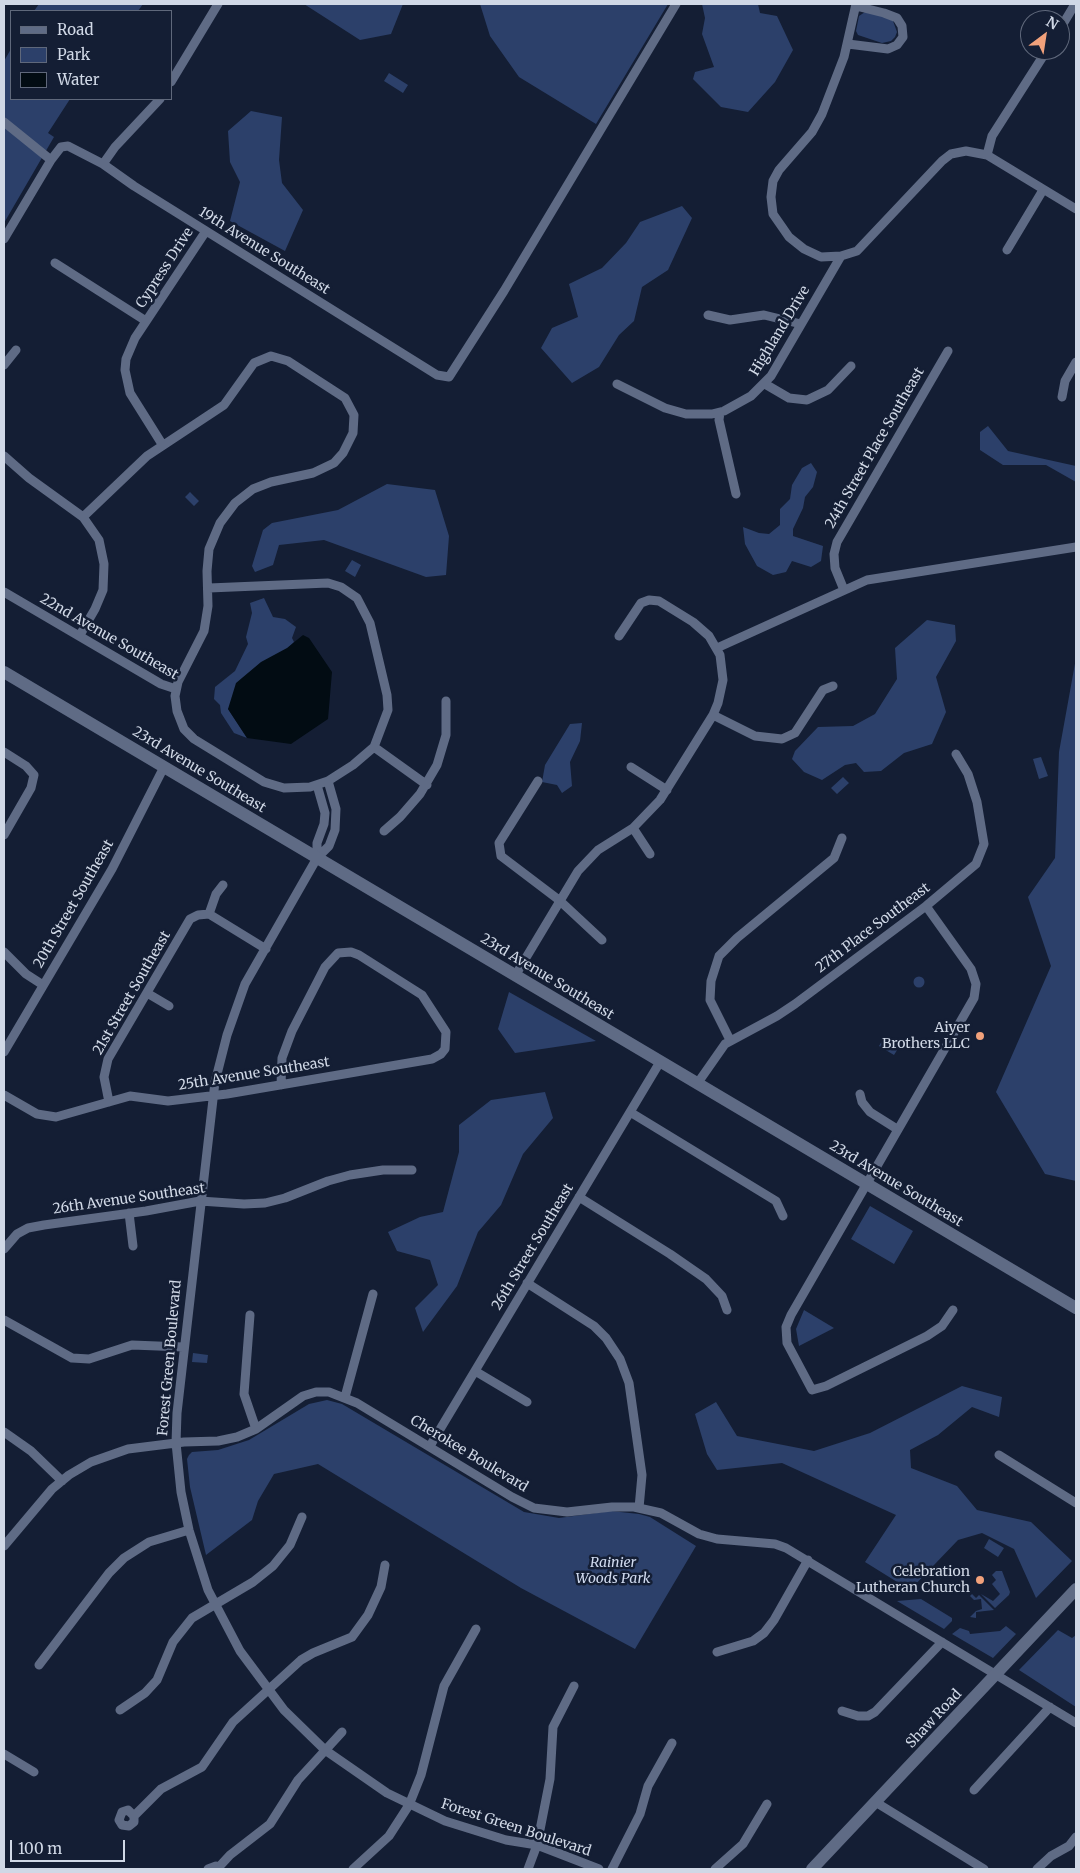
<!DOCTYPE html>
<style>
body{margin:0}
#map{position:relative;width:1080px;height:1873px;overflow:hidden;background:#141e34;font-family:Merriweather,serif}
canvas{display:block}
.frame{position:absolute;inset:0;border:5px solid #d0d8e6;pointer-events:none}
.legend{position:absolute;left:10px;top:10px;width:162px;height:90px;box-sizing:border-box;background:#141e34;border:1px solid #5f687b;margin:0;padding:6px 9px;list-style:none;font-size:15px;color:#d0d8e6}
.legend li{display:flex;align-items:center;gap:10px;height:25px}
.legend b{width:25px;border:1px solid #5f687b}
.north{position:absolute;left:1020px;top:10px;width:50px;height:50px;box-sizing:border-box;background:#141e34;border:1px solid #5f687b;border-radius:50%;rotate:31deg;font-size:14px;font-weight:700;line-height:20px;text-align:center;color:#d0d8e6}
.north::after{content:'';display:block;margin:auto;width:18px;height:22px;background:#f1a17b;clip-path:polygon(50% 0,100% 100%,50% 72%,0 100%)}
.scale{position:absolute;left:10px;top:1840px;width:115px;height:22px;box-sizing:border-box;border:2px solid #d0d8e6;border-top:0;padding-left:6px;font-size:15px;line-height:18px;white-space:nowrap;color:#d0d8e6;-webkit-text-stroke:4px #141e34;paint-order:stroke}
</style>
<div id="map">
<canvas width="1080" height="1873"></canvas>
<div class="frame"></div>
<ul class="legend">
<li><b style="height:6px;background:#5f6b85"></b>Road</li>
<li><b style="height:14px;background:#2c406a"></b>Park</li>
<li><b style="height:14px;background:#020c13"></b>Water</li>
</ul>
<div class="north">N</div>
<div class="scale">100 m</div>
</div>
<script>
const context = document.querySelector('canvas').getContext('2d');
context.lineJoin = 'round';
function paint(path, color) {
  context.fillStyle = color;
  context.fill(path, 'evenodd');
}
function toPath(rows) {
  const path = new Path2D();
  for (const r of rows) {
    if (r.length === 3) {
      path.moveTo(r[0] + r[2], r[1]);
      path.arc(r[0], r[1], r[2], 0, 2 * Math.PI);
      continue;
    }
    path.moveTo(r[0], r[1]);
    for (let i = 2; i < r.length; i += 2) path.lineTo(r[i], r[i + 1]);
  }
  return path;
}
function stroke(path, color, width, dash) {
  context.strokeStyle = color;
  context.lineWidth = width;
  context.lineCap = dash ? 'butt' : 'round';
  context.setLineDash(dash || []);
  context.stroke(path);
}
function drawText(font, color, halo, rows, align = 'center') {
  context.font = font + ' Merriweather,serif';
  context.lineWidth = 5;
  context.setLineDash([]);
  context.textBaseline = 'middle';
  context.strokeStyle = halo;
  context.fillStyle = color;
  for (const [text, x, y, turn = 0] of rows) {
    context.save();
    context.translate(x, y);
    context.rotate((+turn || 0) * Math.PI / 180);
    context.textAlign = isNaN(turn) ? turn : align;
    if (halo) context.strokeText(text, 0, 0);
    context.fillText(text, 0, 0);
    context.restore();
  }
}
const green = toPath([
 [39,4,143,4,138,11,34,11],
 [304,4,403,4,391,34,360,40],
 [480,4,668,4,596,124,519,77,490,36],
 [702,4,758,4,760,13,777,16,793,50,775,82,748,112,721,107,693,79,695,72,714,67,702,34,705,18],
 [865,12,886,17,893,21,897,32,895,37,891,41,882,43,858,35,856,31,859,16],
 [11,49,11,99,70,99,48,133,54,137,4,223,4,61],
 [389,73,408,85,403,93,384,81],
 [251,111,282,117,279,160,282,183,303,210,285,251,230,221,240,182,230,162,228,131],
 [682,206,692,218,668,270,642,287,634,321,619,335,599,367,572,383,541,348,552,328,578,317,569,284,602,268,626,243,640,222],
 [988,426,1008,451,1076,466,1076,482,1046,465,1003,465,980,450,980,432],
 [811,463,817,472,813,487,805,497,803,508,793,529,793,536,823,546,821,561,811,567,792,561,786,572,773,575,757,566,745,544,743,527,759,533,769,534,780,525,780,509,790,499,792,485,802,468],
 [387,484,435,490,449,536,446,575,426,577,324,540,279,545,273,565,255,572,252,566,263,530,272,523,338,510],
 [190,492,199,501,194,506,185,497],
 [352,560,361,565,355,577,345,571],
 [264,598,273,617,285,619,296,627,292,638,294,642,228,709,247,738,234,733,221,713,220,705,214,699,215,687,235,671,248,644,246,637,252,613,250,603],
 [927,620,955,625,956,641,936,677,946,712,932,744,904,753,881,771,864,772,856,763,845,765,822,780,804,772,792,759,795,751,818,727,853,726,875,714,897,679,895,648],
 [1076,658,1076,1181,1045,1174,996,1092,1051,966,1028,897,1055,858,1059,752],
 [582,723,580,741,570,762,572,786,562,793,557,785,542,782,545,765,570,724],
 [1041,757,1048,776,1039,779,1033,759],
 [843,777,849,783,837,794,831,788],
 [919,982,5.5],
 [509,992,596,1041,515,1053,498,1029],
 [884,1038,899,1047,894,1055,879,1046],
 [545,1092,553,1118,523,1154,501,1205,478,1232,457,1286,423,1332,415,1308,438,1285,430,1260,397,1251,388,1232,420,1217,443,1212,459,1152,459,1125,491,1100],
 [870,1206,913,1231,894,1264,851,1239],
 [804,1310,834,1328,799,1346,796,1329],
 [193,1353,208,1355,207,1363,192,1362],
 [962,1386,1002,1397,999,1417,972,1407,938,1435,910,1450,911,1468,957,1486,977,1510,1031,1522,1072,1561,1036,1598,1014,1549,982,1533,958,1540,910,1590,865,1562,896,1515,782,1463,717,1470,707,1454,695,1414,716,1402,737,1436,814,1451,870,1433],
 [327,1400,342,1404,524,1512,559,1518,611,1511,639,1514,650,1517,696,1546,635,1649,521,1588,318,1464,274,1474,258,1501,252,1520,206,1555,190,1487,187,1459,189,1455,192,1452,218,1450,249,1440,309,1404],
 [989,1539,1004,1548,998,1557,984,1548],
 [996,1571,1002,1571,1010,1592,1009,1595,995,1608,981,1594,993,1601,1000,1594,992,1584,996,1580,992,1575],
 [972,1594,976,1598,979,1595,994,1610,976,1612,976,1618,970,1617,976,1611,982,1609,981,1599,974,1600,970,1596],
 [921,1599,952,1618,952,1621,944,1629,897,1601],
 [1006,1626,1016,1634,993,1658,952,1634,960,1628,969,1631,970,1634,1000,1631],
 [1058,1630,1072,1638,1076,1635,1076,1707,1019,1670]
]);
const water = toPath([
 [303,635,309,638,332,672,328,719,291,744,247,738,228,709,236,683,261,662,287,648]
]);
const street = toPath([
 [856,4,844,57,822,114,812,132,779,170,773,181,771,197,773,214,789,237,804,249,821,257,841,256,857,251,942,161,951,154,966,151,987,155,1076,209],
 [1060,29,1075,4],
 [848,44,888,49,897,45,903,37,902,26,897,18,884,13,856,6],
 [171,82,218,4],
 [4,122,51,160],
 [987,155,992,136,1047,50],
 [103,164,115,147,160,99],
 [4,239,51,160,61,147,68,146,103,164,134,186,437,375,449,377,504,291,676,4],
 [1007,250,1043,190],
 [55,263,146,321],
 [708,315,730,320,764,315,801,324],
 [4,365,16,350],
 [617,384,665,408,686,414,712,414,724,411,751,396,771,376,841,256],
 [765,384,789,398,807,400,828,390,851,366],
 [1062,397,1065,381,1076,362],
 [720,412,719,420,736,494],
 [162,444,130,393,125,370,126,359,135,338,206,231],
 [4,456,29,478,83,517,99,540,104,564,103,590,95,609,80,635],
 [83,517,147,456,224,405,254,363,271,356,288,361,345,398,354,415,353,433,343,453,334,463,313,473,271,482,253,489,235,503,220,523,209,549,207,571,208,606,204,631,178,682,175,696,177,711,184,729,194,739,264,782,284,788,310,787,328,781,353,765,374,747,388,710,387,695,370,623,357,598,341,587,328,583,209,588],
 [844,590,835,568,834,554,837,542,948,351],
 [4,592,161,684,176,689],
 [717,648,867,580,1076,547],
 [713,715,755,736,782,739,795,733,823,690,833,686],
 [374,747,427,785],
 [4,752,26,766,34,775,31,788,4,835],
 [631,767,667,790],
 [328,781,336,809,335,830,329,846,317,858,245,984,227,1035,215,1082,177,1413,176,1443,181,1492,189,1530,208,1590,240,1651,284,1710,325,1750,387,1793,445,1821,506,1840,537,1845,599,1869],
 [538,781,499,843,501,856,559,900,602,940],
 [317,785,325,813,324,824,317,843,317,858],
 [633,828,650,854],
 [384,831,400,817,420,794,437,765,446,735,446,701],
 [926,906,971,969,976,984,974,998,791,1315,786,1327,787,1343,812,1390,826,1386,927,1336,942,1326,953,1310],
 [209,914,216,894,223,885],
 [4,952,26,974,43,985],
 [515,976,578,871,598,850,633,828,660,800,713,715,718,703,723,680,720,655,709,636,693,622,659,601,649,600,641,603,619,636],
 [147,993,169,1006],
 [730,1040,710,1000,711,981,719,956,737,938,834,858,842,838],
 [4,1052,112,869,164,767],
 [697,1084,725,1044,777,1016,795,1004,926,906,976,864,984,844,977,802,968,774,956,754],
 [860,1094,862,1102,870,1112,897,1129],
 [4,1095,37,1114,56,1117,130,1096,168,1101,227,1094,432,1059,441,1054,445,1049,446,1032,422,995,359,955,351,952,338,953,325,967,292,1031,282,1058,281,1085],
 [109,1102,104,1077,108,1059,190,919,198,915,209,914,266,949],
 [630,1112,776,1201,783,1216],
 [579,1197,670,1254,706,1279,722,1296,727,1310],
 [129,1213,133,1246],
 [4,1249,17,1234,28,1228,44,1225,146,1211,200,1201,244,1204,265,1203,285,1198,328,1181,350,1175,383,1170,412,1170],
 [527,1283,594,1326,606,1338,620,1359,629,1383,642,1475,639,1508],
 [250,1315,244,1394,256,1429],
 [4,1320,72,1358,89,1359,132,1345,183,1347],
 [475,1371,527,1402],
 [345,1397,373,1294],
 [4,1432,31,1451,62,1481],
 [430,1446,660,1062],
 [999,1455,1076,1503],
 [4,1546,52,1489,69,1475,91,1462,128,1449,184,1442,218,1441,237,1437,256,1429,303,1396,316,1392,329,1392,357,1403,512,1497,534,1508,567,1512,612,1507,634,1507,661,1513,699,1534,717,1539,775,1544,786,1548,1076,1723],
 [717,1652,753,1641,764,1633,774,1620,808,1560],
 [39,1665,109,1573,124,1558,149,1542,189,1530],
 [120,1710,145,1693,157,1680,173,1642,192,1618,253,1582,273,1566,290,1545,302,1517],
 [842,1711,858,1716,868,1716,875,1712,942,1642],
 [4,1754,34,1772],
 [974,1790,1050,1707],
 [877,1803,984,1869],
 [134,1816,134,1822,129,1826,122,1825,119,1820,122,1812,128,1810,134,1816,161,1789,202,1767,233,1722,301,1660,313,1653,352,1637,368,1615,381,1587,385,1565],
 [218,1868,230,1855,270,1824,298,1780,342,1732],
 [208,1869,216,1866,220,1869],
 [353,1869,389,1836,409,1805,421,1775,444,1686,476,1629],
 [528,1869,537,1845,550,1779,553,1727,574,1686],
 [612,1869,640,1814,648,1786,672,1743],
 [715,1869,743,1844,767,1804],
 [1037,1869,1051,1856,1069,1846,1076,1837]
]);
const secondary = toPath([
 [4,672,1076,1308],
 [812,1869,1076,1589]
]);
const markers = [
 [980,1036,5,"#f1a17b"],
 [980,1580,5,"#f1a17b"]
];
const streetNames = [
 ["19th Avenue Southeast",264,251,32],
 ["Cypress Drive",165,268,-57],
 ["Highland Drive",780,331,-59],
 ["24th Street Place Southeast",875,448,-60],
 ["22nd Avenue Southeast",109,637,30],
 ["23rd Avenue Southeast",199,770,31],
 ["20th Street Southeast",74,904,-60],
 ["27th Place Southeast",873,928,-37],
 ["23rd Avenue Southeast",547,977,31],
 ["21st Street Southeast",132,993,-60],
 ["25th Avenue Southeast",254,1074,-9],
 ["23rd Avenue Southeast",896,1184,31],
 ["26th Avenue Southeast",129,1199,-8],
 ["26th Street Southeast",533,1247,-59],
 ["Forest Green Boulevard",170,1358,-85],
 ["Cherokee Boulevard",469,1454,31],
 ["Shaw Road",934,1719,-47],
 ["Forest Green Boulevard",516,1828,18]
];
const poiNames = [
 ["Aiyer",970,1028],
 ["Brothers LLC",970,1044],
 ["Celebration",970,1572],
 ["Lutheran Church",970,1588]
];
const parkNames = [
 ["Rainier",613,1563],
 ["Woods Park",613,1579]
];
paint(green, '#2c406a');
paint(water, '#020c13');
stroke(street, '#5f6b85', 9);
stroke(secondary, '#5f6b85', 12);
for (const [x, y, r, color] of markers) {
  const dot = new Path2D();
  dot.arc(x, y, r, 0, 2 * Math.PI);
  context.fillStyle = color;
  context.fill(dot);
  stroke(dot, '#141e34', 2);
}
drawText('14px', '#d0d8e6', '#141e34', streetNames);
drawText('14px', '#d0d8e6', '#141e34', poiNames, 'right');
drawText('italic 14px', '#d1dbef', '#141e34', parkNames);
</script>
